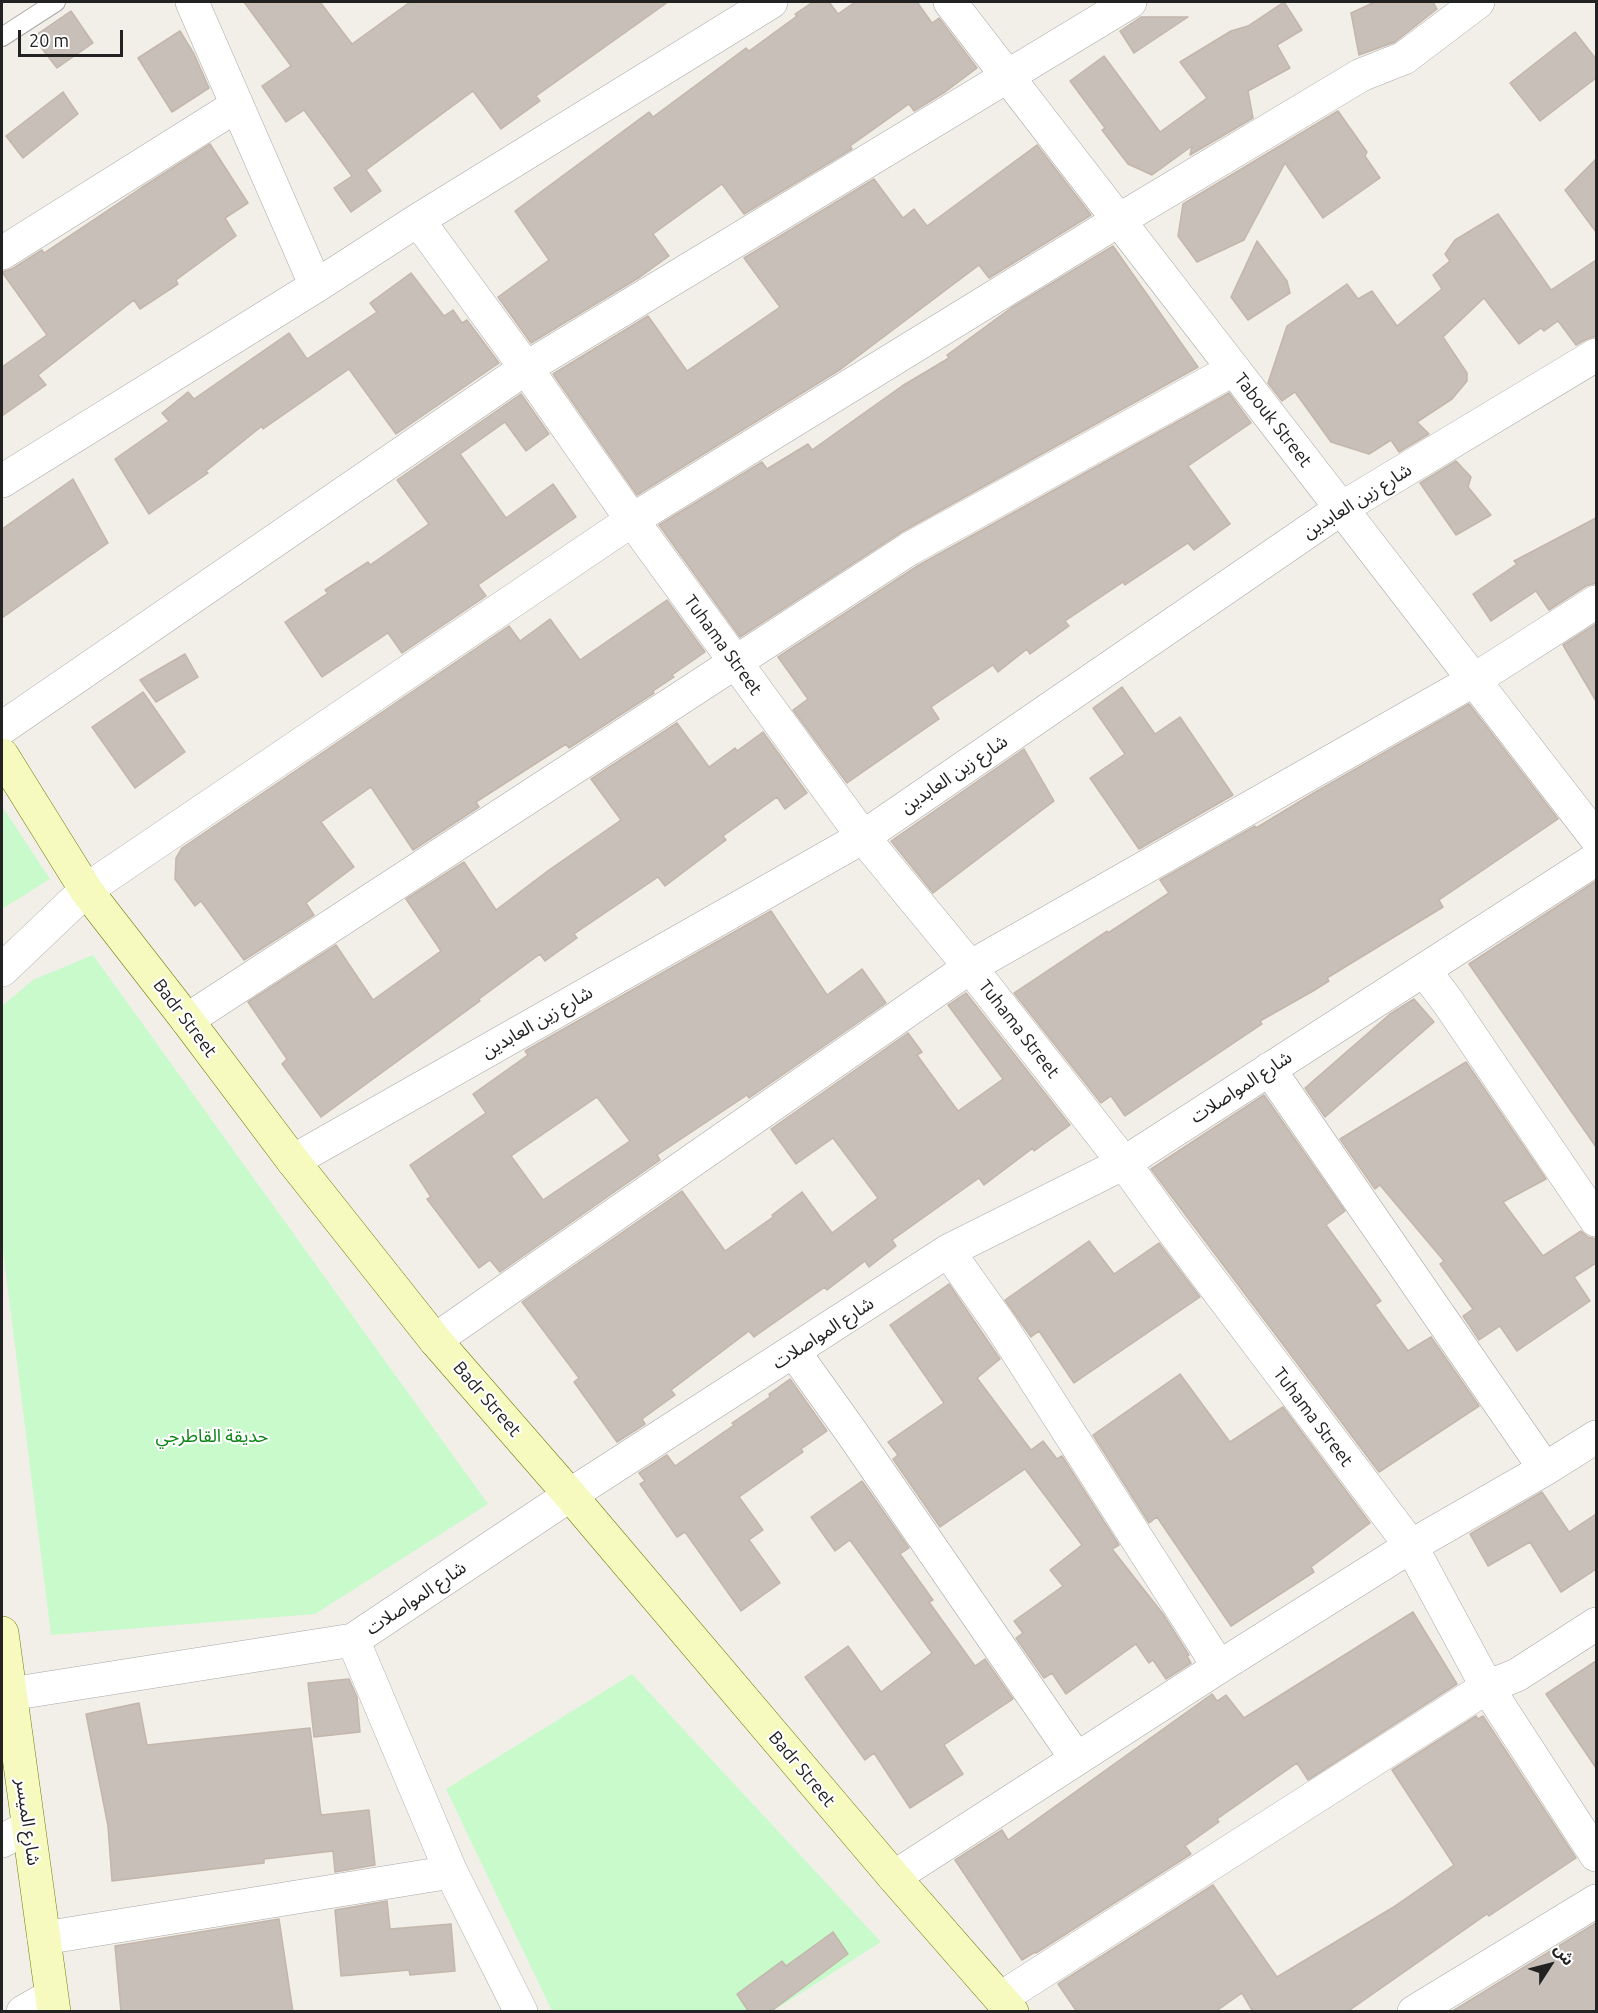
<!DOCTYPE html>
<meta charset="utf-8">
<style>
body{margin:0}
#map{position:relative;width:1598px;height:2013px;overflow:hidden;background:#f2efe9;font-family:Ubuntu,"Noto Sans Arabic",sans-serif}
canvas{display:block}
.frame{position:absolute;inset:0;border:3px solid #222;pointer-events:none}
.north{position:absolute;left:1520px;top:1935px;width:60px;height:60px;-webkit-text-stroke:4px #fff;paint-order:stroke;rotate:54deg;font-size:16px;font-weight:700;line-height:24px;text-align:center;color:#222}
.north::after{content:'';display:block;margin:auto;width:21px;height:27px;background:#222;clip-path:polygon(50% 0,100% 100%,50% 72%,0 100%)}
.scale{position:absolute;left:18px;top:30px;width:105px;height:27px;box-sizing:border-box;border:3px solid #222;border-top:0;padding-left:8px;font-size:18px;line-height:21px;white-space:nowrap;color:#222;-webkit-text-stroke:4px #fff;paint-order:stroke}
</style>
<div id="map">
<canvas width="1598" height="2013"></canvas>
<div class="frame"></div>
<div class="north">ش</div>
<div class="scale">20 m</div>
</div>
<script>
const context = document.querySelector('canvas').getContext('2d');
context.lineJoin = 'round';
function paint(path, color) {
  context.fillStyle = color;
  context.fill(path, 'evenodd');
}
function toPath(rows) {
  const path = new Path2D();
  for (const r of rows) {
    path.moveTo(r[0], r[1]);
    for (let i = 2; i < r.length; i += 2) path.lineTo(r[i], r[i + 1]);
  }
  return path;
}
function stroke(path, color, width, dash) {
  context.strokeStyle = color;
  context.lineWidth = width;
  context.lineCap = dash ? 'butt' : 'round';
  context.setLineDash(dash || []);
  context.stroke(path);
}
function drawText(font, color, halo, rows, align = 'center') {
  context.font = font + ' Ubuntu,"Noto Sans Arabic",sans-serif';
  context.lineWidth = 4.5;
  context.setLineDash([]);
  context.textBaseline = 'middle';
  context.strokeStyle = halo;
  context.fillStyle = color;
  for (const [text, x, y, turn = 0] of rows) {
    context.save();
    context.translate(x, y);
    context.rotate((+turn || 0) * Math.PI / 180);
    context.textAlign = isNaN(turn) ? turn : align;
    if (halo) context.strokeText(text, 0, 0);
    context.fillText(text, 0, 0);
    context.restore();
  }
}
const park = toPath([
 [2,806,50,879,2,909],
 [93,955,488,1504,315,1614,51,1635,2,1242,2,1006,33,980],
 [632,1674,881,1942,773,2011,552,2011,446,1789]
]);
const building = toPath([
 [244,2,320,2,352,44,410,2,668,2,536,96,540,101,501,129,473,91,366,170,381,191,351,212,334,188,352,176,304,110,286,122,262,86,291,66,244,2],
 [813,2,829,2,838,14,855,2,917,2,932,23,939,18,977,68,945,92,914,111,909,104,850,146,852,149,744,214,722,184,653,234,669,256,640,277,531,343,498,297,549,260,515,211,649,112,653,117,746,48,749,51,797,16,795,14,813,2],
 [1284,2,1302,30,1277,45,1290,68,1248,91,1253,118,1190,155,1192,146,1152,175,1128,164,1102,130,1105,128,1070,81,1104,56,1160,132,1207,98,1180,62,1231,31,1248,26,1284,2],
 [1375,2,1433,2,1437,9,1395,42,1359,55,1351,13,1375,2],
 [71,11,93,43,57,68,33,37,71,11],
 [1141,17,1188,17,1134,53,1120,31,1141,17],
 [180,31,194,54,209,88,172,112,138,58,180,31],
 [1575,32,1596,59,1596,78,1540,121,1510,83,1575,32],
 [63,92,78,114,23,158,6,136,63,92],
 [1338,111,1367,152,1365,156,1380,178,1323,218,1285,163,1244,240,1197,262,1178,236,1183,204,1338,111],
 [210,144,248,203,225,218,236,236,176,280,178,284,140,309,134,300,38,375,46,385,2,416,2,367,47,335,2,272,12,269,42,250,44,253,141,188,210,144],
 [1037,145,1091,215,989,278,979,265,841,369,637,495,553,374,648,316,687,371,780,307,744,258,874,179,903,218,914,209,927,226,1037,145],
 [1596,159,1596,232,1565,190,1596,159],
 [1498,214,1551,290,1596,260,1596,336,1587,339,1576,345,1558,321,1544,331,1541,328,1519,344,1484,298,1443,337,1467,373,1467,381,1452,399,1417,422,1429,434,1399,452,1391,440,1369,454,1331,442,1295,392,1282,401,1268,383,1287,326,1347,284,1358,299,1372,291,1397,326,1442,289,1433,275,1450,261,1445,254,1455,240,1498,214],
 [1257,241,1287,281,1290,293,1248,320,1231,297,1257,241],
 [1113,246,1198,367,900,533,740,637,659,525,762,462,767,469,808,444,812,450,902,386,949,358,947,355,1011,308,1113,246],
 [411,273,444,316,453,310,462,323,467,320,499,363,396,434,349,369,263,429,262,426,206,471,208,473,149,514,115,459,169,421,162,413,188,392,194,399,289,333,307,359,377,312,370,303,411,273],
 [1229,393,1251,423,1188,466,1230,524,1194,550,1188,543,1125,585,1123,582,1065,621,1069,626,1030,654,1027,649,998,672,993,665,931,707,939,719,847,783,793,710,808,699,778,657,919,565,1229,393],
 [521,394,549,434,526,451,505,422,460,454,506,518,553,484,576,517,478,585,486,596,402,653,388,633,322,677,285,622,328,593,325,590,368,562,370,565,429,524,397,480,521,394],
 [1456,461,1471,477,1468,487,1491,515,1456,535,1420,483,1456,461],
 [73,479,108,543,2,618,2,529,73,479],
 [1596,518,1596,583,1586,586,1549,610,1536,591,1491,621,1473,594,1517,564,1514,561,1596,518],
 [667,600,705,652,672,675,674,677,653,691,654,693,569,748,566,744,476,802,479,807,413,850,371,787,321,822,354,867,306,903,314,915,244,960,201,901,195,906,175,879,176,858,182,848,509,626,520,641,550,619,580,660,667,600],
 [1596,624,1596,701,1563,645,1596,624],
 [185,654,198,677,156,702,140,680,185,654],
 [1122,687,1155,734,1180,717,1233,795,1139,849,1090,778,1125,754,1093,708,1122,687],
 [143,692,185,752,135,788,92,727,143,692],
 [1469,704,1558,819,1439,900,1443,907,1327,978,1329,981,1313,991,1260,1021,1262,1024,1125,1116,1111,1096,1101,1103,1014,993,1107,931,1108,933,1169,893,1160,880,1255,826,1256,828,1312,794,1469,704],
 [677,723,709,767,735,748,737,751,763,732,807,793,785,809,777,797,723,836,726,840,665,886,658,877,574,934,577,938,545,961,540,954,479,999,480,1001,321,1117,282,1064,287,1059,248,1002,336,945,373,1000,441,951,406,899,464,862,496,910,549,870,621,820,591,779,677,723],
 [1024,749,1054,801,933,893,891,841,1024,749],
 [1596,881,1596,1147,1469,964,1596,881],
 [771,911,827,995,862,969,886,1003,749,1098,747,1095,657,1155,660,1160,500,1272,490,1260,479,1268,427,1199,431,1197,410,1165,486,1113,473,1094,528,1055,525,1051,771,911],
 [597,1097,630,1141,543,1200,511,1156,597,1097],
 [966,993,1070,1125,1034,1151,1033,1148,984,1185,979,1178,892,1240,896,1246,869,1267,865,1261,827,1290,825,1287,754,1337,749,1331,671,1390,675,1395,642,1419,645,1424,617,1442,574,1382,579,1378,522,1302,682,1191,725,1251,773,1217,772,1215,802,1192,832,1233,878,1198,833,1138,796,1164,771,1129,908,1033,922,1052,917,1055,958,1111,1003,1079,948,1005,966,993],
 [1414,999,1434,1022,1325,1117,1305,1088,1390,1014,1414,999],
 [1466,1062,1546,1179,1503,1202,1543,1256,1581,1231,1588,1237,1596,1239,1596,1263,1574,1277,1590,1301,1517,1351,1500,1326,1479,1340,1463,1316,1473,1309,1440,1264,1444,1261,1380,1185,1375,1189,1340,1139,1466,1062],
 [1264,1095,1345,1211,1326,1225,1381,1301,1375,1305,1408,1351,1431,1337,1479,1406,1379,1472,1151,1169,1264,1095],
 [1089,1241,1114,1274,1159,1243,1200,1297,1074,1383,1039,1331,1031,1337,1005,1300,1089,1241],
 [949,1284,1000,1359,977,1378,1031,1450,1043,1441,1057,1459,1062,1456,1119,1545,1112,1549,1163,1614,1189,1655,1187,1656,1191,1663,1166,1679,1153,1660,1149,1663,1136,1644,1066,1694,1052,1673,1044,1678,1016,1638,1023,1633,1014,1621,1063,1586,1050,1570,1082,1545,1025,1469,940,1527,893,1459,898,1455,888,1442,944,1403,890,1325,949,1284],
 [1180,1374,1230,1442,1283,1407,1370,1523,1311,1567,1314,1572,1231,1626,1157,1517,1149,1523,1093,1435,1180,1374],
 [790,1379,827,1431,801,1449,803,1452,739,1497,763,1530,749,1540,780,1583,741,1611,685,1532,677,1537,640,1484,645,1481,639,1473,667,1455,675,1466,734,1425,732,1423,770,1397,769,1394,790,1379],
 [862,1481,909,1548,900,1554,933,1600,929,1602,975,1666,985,1659,1013,1699,944,1745,963,1774,910,1808,874,1753,865,1760,805,1677,848,1646,881,1692,932,1653,850,1540,835,1551,811,1517,862,1481],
 [1542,1492,1569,1532,1596,1514,1596,1569,1561,1592,1530,1542,1488,1566,1470,1534,1542,1492],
 [1413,1612,1457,1684,1308,1780,1297,1763,1217,1819,1219,1822,1185,1846,1191,1854,1036,1953,1035,1952,1022,1960,955,1860,1002,1830,1008,1840,1212,1694,1217,1701,1226,1695,1244,1718,1413,1612],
 [1596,1661,1596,1768,1546,1694,1596,1661],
 [349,1679,357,1697,360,1732,314,1737,308,1683,349,1679],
 [139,1703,147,1745,310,1728,321,1815,369,1810,375,1865,335,1872,333,1851,264,1859,264,1863,112,1881,108,1826,86,1714,139,1703],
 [1476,1716,1478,1719,1483,1716,1576,1858,1489,1916,1487,1914,1347,2012,1253,2012,1242,1993,1215,2012,1077,2012,1058,1984,1213,1885,1277,1977,1392,1908,1454,1865,1392,1770,1476,1716],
 [387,1901,390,1929,451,1924,455,1971,410,1975,409,1970,341,1976,335,1910,387,1901],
 [279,1919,293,2012,121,2012,115,1946,279,1919],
 [1596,1923,1596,2012,1451,2012,1596,1923],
 [833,1932,848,1954,770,2012,749,2012,737,1994,782,1961,786,1966,833,1932]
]);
const lane = toPath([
 [2,37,56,2]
]);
const street = toPath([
 [192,2,316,286],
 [950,2,1596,838],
 [418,220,526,368,632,520,863,837,970,967,1124,1163,1168,1224,1411,1546,1487,1687,1596,1855],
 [2,253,236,106],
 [2,481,316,286,418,220,771,2],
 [2,728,526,368,1130,2],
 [2,970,86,890,632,520,1119,220,1361,75,1404,58,1478,2],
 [1424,970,1448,1002,1596,1220],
 [187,1020,909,549,1234,369],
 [1269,1069,1545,1469],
 [293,1161,863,837,1342,508,1596,355],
 [948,1251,1001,1326,1219,1667],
 [435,1340,970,967,1474,680,1596,602],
 [794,1352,852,1433,1076,1758],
 [353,1640,451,1872,521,2012],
 [10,1694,353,1640,570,1495,948,1251,1124,1163,1596,859],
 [2,1841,28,1827],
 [894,1877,1219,1667,1411,1546,1545,1469,1596,1437],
 [44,1938,451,1872],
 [1001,1998,1487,1687,1517,1675,1596,1624],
 [23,2012,51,1996],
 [1414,2012,1596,1901]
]);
const secondary = toPath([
 [2,755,86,890,187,1020,293,1161,435,1340,570,1495,894,1877,1012,2012],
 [2,1633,54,2012]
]);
const streetNames = [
 ["Tabouk Street",1273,420,52],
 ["شارع زين العابدين",1357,501,-32],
 ["Tuhama Street",723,645,54],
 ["شارع زين العابدين",954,774,-34],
 ["Badr Street",185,1018,53],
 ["شارع زين العابدين",537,1022,-30],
 ["Tuhama Street",1019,1029,52],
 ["شارع المواصلات",1241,1087,-33],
 ["شارع المواصلات",823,1333,-33],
 ["Badr Street",487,1399,49],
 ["Tuhama Street",1313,1417,53],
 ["شارع المواصلات",416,1598,-34],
 ["Badr Street",802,1769,50],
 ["شارع الميسر",28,1822,82]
];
const parkNames = [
 ["حديقة القاطرجي",212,1436]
];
paint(park, '#c8facc');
paint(building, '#c7bfb8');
stroke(building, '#c4b6ab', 1.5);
stroke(lane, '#a9a9a9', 20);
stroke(street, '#a9a9a9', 34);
stroke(secondary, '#707d05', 34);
stroke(lane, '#fff', 18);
stroke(street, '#fff', 33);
stroke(secondary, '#f7fabf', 33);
drawText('18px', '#222', '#fff', streetNames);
drawText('18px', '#0c8416', '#fff', parkNames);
</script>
